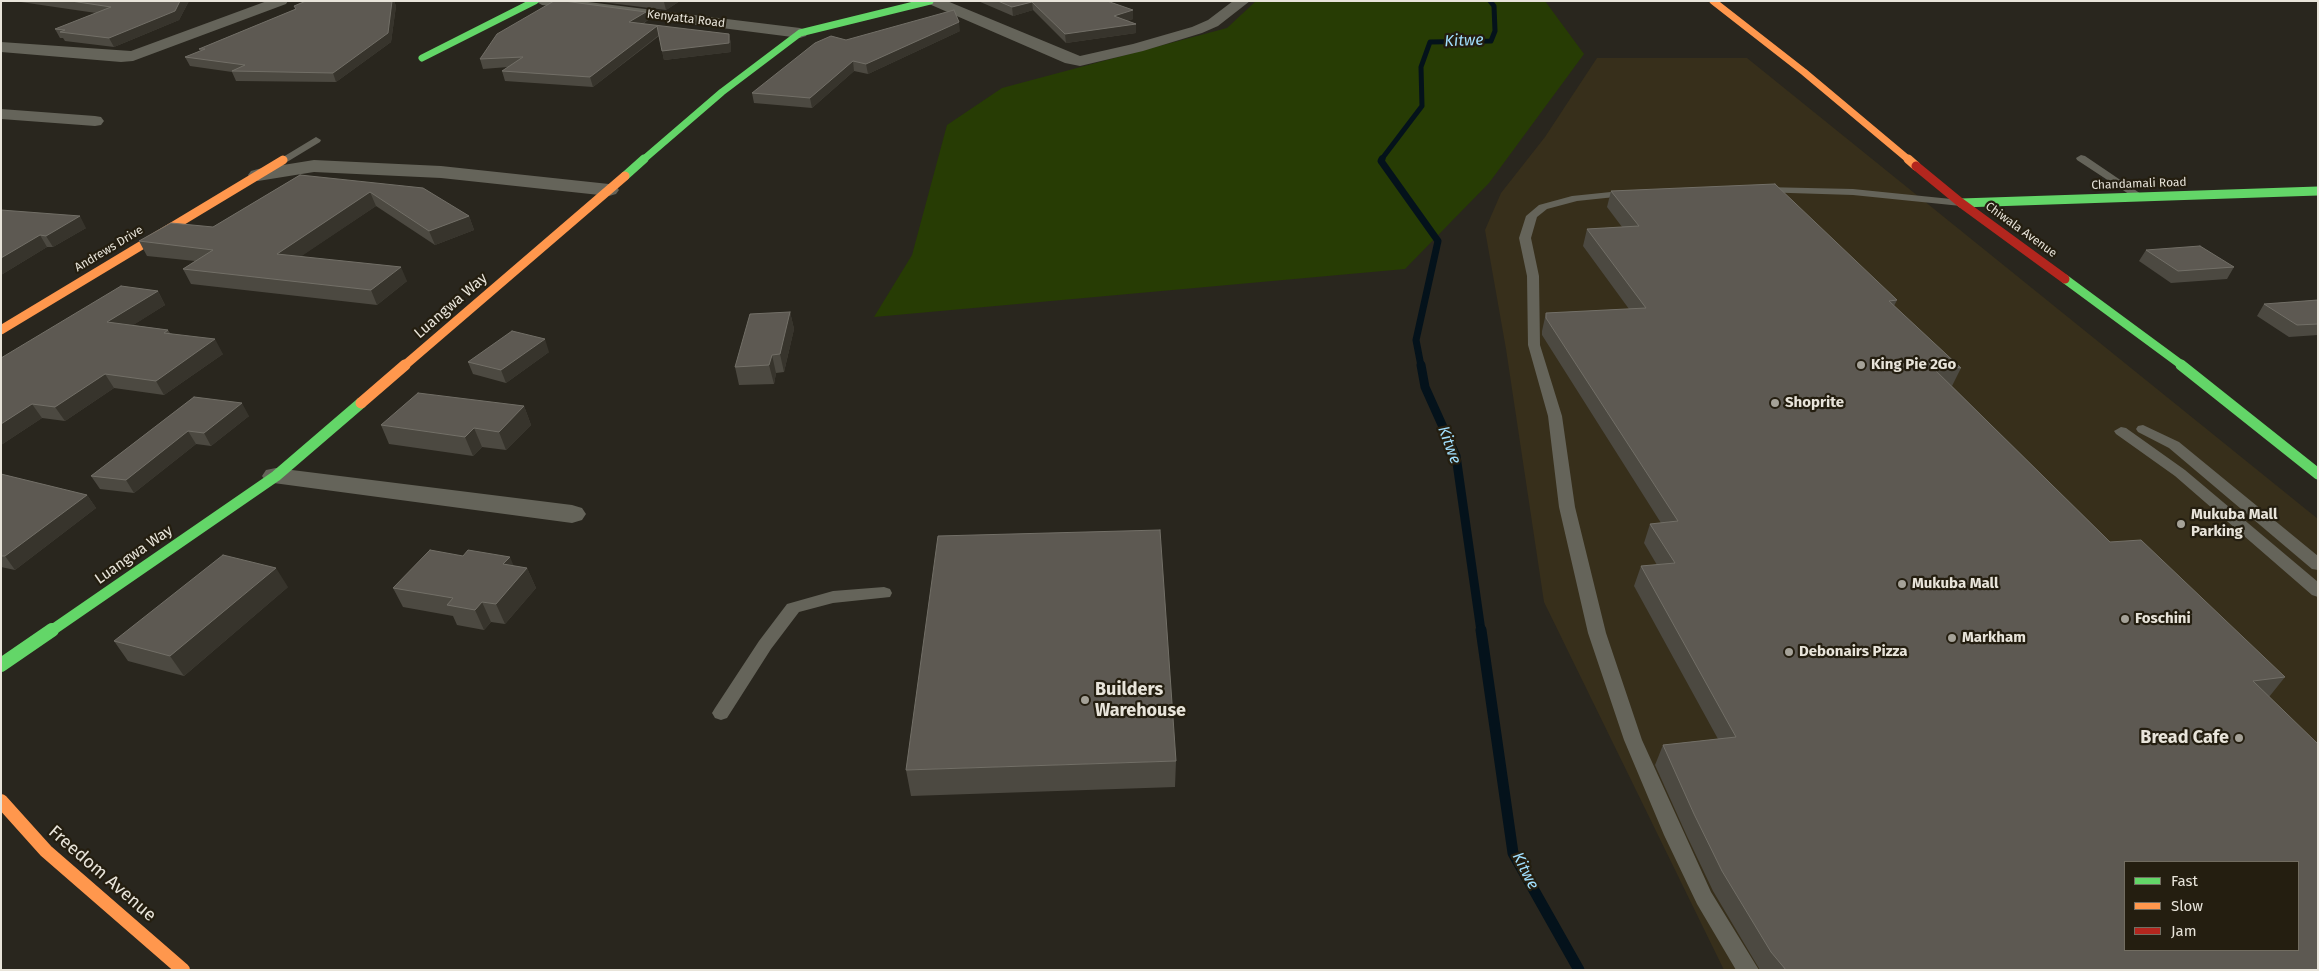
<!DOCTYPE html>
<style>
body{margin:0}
#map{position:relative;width:2319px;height:971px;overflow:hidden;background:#29261e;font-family:"Fira Sans",sans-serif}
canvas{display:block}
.frame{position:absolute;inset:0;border:2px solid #e8e4da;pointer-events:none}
.legend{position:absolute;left:2124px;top:861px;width:175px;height:90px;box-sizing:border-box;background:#241e10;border:1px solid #726d61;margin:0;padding:6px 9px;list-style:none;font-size:15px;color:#e8e4da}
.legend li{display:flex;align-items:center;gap:10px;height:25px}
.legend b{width:25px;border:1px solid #726d61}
</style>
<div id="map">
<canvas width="2319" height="971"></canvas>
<div class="frame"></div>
<ul class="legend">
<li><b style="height:6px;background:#63d668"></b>Fast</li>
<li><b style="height:6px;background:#ff974d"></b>Slow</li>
<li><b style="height:6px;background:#b3261e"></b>Jam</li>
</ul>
</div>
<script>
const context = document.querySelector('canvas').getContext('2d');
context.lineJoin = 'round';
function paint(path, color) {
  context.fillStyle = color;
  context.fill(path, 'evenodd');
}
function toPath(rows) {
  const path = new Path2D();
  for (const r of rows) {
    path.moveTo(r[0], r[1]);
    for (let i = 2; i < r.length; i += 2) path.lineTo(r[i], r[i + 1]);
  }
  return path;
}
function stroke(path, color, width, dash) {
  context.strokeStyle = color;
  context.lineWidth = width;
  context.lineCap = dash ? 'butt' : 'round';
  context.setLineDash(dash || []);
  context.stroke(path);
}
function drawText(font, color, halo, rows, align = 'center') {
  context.font = font + ' "Fira Sans",sans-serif';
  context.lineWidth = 4.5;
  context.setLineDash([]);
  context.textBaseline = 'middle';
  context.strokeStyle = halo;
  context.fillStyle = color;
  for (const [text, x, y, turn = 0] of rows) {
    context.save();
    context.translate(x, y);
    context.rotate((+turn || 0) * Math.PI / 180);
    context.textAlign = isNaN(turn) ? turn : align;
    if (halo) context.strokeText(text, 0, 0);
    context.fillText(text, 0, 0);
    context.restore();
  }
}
const built = toPath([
 [1597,58,1747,58,2318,519,2318,970,1724,970,1544,602,1506,349,1485,230,1501,193,1545,137],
 [2125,862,2298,862,2298,950,2125,950]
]);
const green = toPath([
 [1256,1,1545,1,1584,54,1489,183,1405,269,874,317,912,255,947,125,1002,88,1227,28]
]);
const streamFar3 = toPath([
 [1381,160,1422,106,1421,67,1430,42,1491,41,1495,31,1494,6,1490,1]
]);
const streamFar2 = toPath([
 [1382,159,1381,161,1438,241,1416,340,1421,366]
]);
const streamFar1 = toPath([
 [1421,365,1425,387,1456,456,1481,631]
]);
const stream = toPath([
 [1481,630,1513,853,1579,970]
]);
const lane = toPath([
 [316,137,321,140,320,142,287,162,279,162,278,160,316,137],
 [2081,155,2085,156,2147,198,2146,200,2138,200,2077,160,2076,158,2081,155],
 [1763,187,1853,189,1961,200,1966,203,1961,206,1853,195,1759,192,1758,190,1763,187],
 [1630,190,1634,191,1634,195,1577,201,1547,209,1537,217,1531,238,1539,276,1540,345,1562,416,1575,507,1606,633,1642,740,1711,892,1759,970,1736,970,1697,904,1664,835,1624,740,1588,633,1559,507,1548,416,1528,345,1527,276,1519,238,1526,216,1539,205,1572,196,1630,190],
 [2143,425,2179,442,2318,556,2318,570,2312,569,2169,448,2138,432,2136,429,2138,426,2143,425],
 [2121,427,2126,428,2185,470,2318,582,2318,597,2312,595,2175,476,2116,434,2114,431,2121,427],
 [884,587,890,589,892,593,890,597,833,603,799,612,771,649,727,718,721,720,715,718,712,713,715,708,759,641,787,604,833,591,884,587]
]);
const street = toPath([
 [267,1,288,1,286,4,133,61,121,62,1,52,1,42,131,51,267,1],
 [535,1,580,1,800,28,806,30,808,33,806,36,800,38,542,5,535,1],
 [927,1,947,1,1080,56,1133,44,1192,27,1208,20,1233,1,1250,1,1218,26,1202,33,1143,51,1080,66,1065,63,929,4,927,1],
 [1,109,95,116,101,117,104,121,101,125,95,126,1,119,1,109],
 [314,160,441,166,609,184,616,186,619,190,616,194,609,196,441,178,314,172,258,181,251,179,248,175,251,171,258,169,314,160],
 [276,468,572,505,582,508,586,514,582,520,572,523,266,482,262,476,266,470,276,468]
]);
const fastFar3 = toPath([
 [422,58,535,1],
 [643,160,722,92,800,33,930,1]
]);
const fastFar2 = toPath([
 [625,176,644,159],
 [1961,203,2318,191],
 [2065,279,2183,366]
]);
const fastFar1 = toPath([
 [2181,365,2318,474],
 [51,631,276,476,361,403]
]);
const fast = toPath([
 [1,665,52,630]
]);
const slowFar3 = toPath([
 [1713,1,1804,72,1909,160]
]);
const slowFar2 = toPath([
 [1908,159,1916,166],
 [1,330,283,160],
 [404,366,625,176]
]);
const slowFar1 = toPath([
 [361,403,405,365]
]);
const slow = toPath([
 [1,801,46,851,183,970]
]);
const jam = toPath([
 [1916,166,1961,203,2065,279]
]);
const wall = toPath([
 [14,1,189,1,179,20,114,47,65,41,63,38,60,38,55,29,96,13],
 [306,1,394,1,396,6,391,42,336,82,236,81,232,72,190,66,185,57,201,51,199,49,296,9],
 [593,1,680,1,666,10],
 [978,1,1107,1,1133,19,1127,21,1136,24,1136,33,1066,43,1033,10,1013,16],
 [646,12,648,20,643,24,729,34,731,44,731,52,664,60,659,36,593,87,505,81,502,71,508,67,483,69,480,59],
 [960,31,868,74,854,71,812,108,754,103,752,93,846,40],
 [300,175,469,216,474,230,435,245,376,206,301,256,407,281,377,305,191,284,183,269,195,261,147,256,139,241,213,227],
 [1611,191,1897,300,1894,306,1961,368,1952,386,2110,542,2285,677,2269,697,2318,970,1760,970,1713,891,1686,834,1655,765,1663,745,1718,739,1634,586,1641,566,1657,565,1644,543,1650,524,1661,523,1542,335,1542,331,1546,313,1629,309,1583,246,1587,229,1622,227,1607,207],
 [1,210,86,228,53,247,47,247,1,275],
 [2146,250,2234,267,2227,279,2171,283,2139,261],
 [158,291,165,305,133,325,168,330,170,333,223,354,164,395,114,388,65,421,42,418,1,445,1,358],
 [2318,300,2318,335,2289,337,2257,316,2264,304],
 [790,312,794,329,784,372,776,373,774,384,739,385,735,367],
 [549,352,506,383,473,374,468,362],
 [194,397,249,416,211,446,196,444,134,493,100,489,91,476],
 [524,406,531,425,506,450,482,447,473,456,389,444,381,425],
 [1,474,87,495,96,508,15,570,1,567],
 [514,566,527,568,536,588,505,624,491,622,484,630,457,625,453,616,403,607,393,588],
 [288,587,184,676,128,661,114,641],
 [1176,761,1175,787,911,796,906,770]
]);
const shadedWall = toPath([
 [180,1,189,1,179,20,114,47,109,38],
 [392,1,394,1,396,6,391,42,336,82,333,73],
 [666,1,680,1,666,10,664,2],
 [1032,2,1033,10,1013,16,1012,7],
 [1133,10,1133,19,1114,25,1114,16],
 [646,12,648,20,631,31,629,22],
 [959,22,960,31,868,74,866,64],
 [1136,24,1136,33,1066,43,1065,34],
 [657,26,659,35,593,87,590,77],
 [729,34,731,44,731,52,664,60,662,51],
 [853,61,854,71,812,108,810,98],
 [370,192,376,206,284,268,277,254],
 [80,216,86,228,53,247,46,236],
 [469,216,474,230,435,245,429,231],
 [40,235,47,247,1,275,1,258],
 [401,267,407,281,377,305,371,290],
 [158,291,165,305,116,336,107,322],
 [790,312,794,329,784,372,780,354],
 [215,339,223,354,164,395,156,381],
 [545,339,549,352,506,383,501,370],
 [772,355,776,373,774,384,769,365],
 [105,374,114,388,65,421,55,407],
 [242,403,249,416,211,446,204,433],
 [32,404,42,418,1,445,1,424],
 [524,406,531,425,506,450,499,432],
 [474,428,482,447,473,456,465,437],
 [188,431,196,444,134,493,126,480],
 [87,495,96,508,15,570,5,556],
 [510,557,518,576,503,564],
 [276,568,288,587,184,676,170,656],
 [527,568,536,588,505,624,496,604],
 [482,602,491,622,484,630,475,610]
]);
const building = toPath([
 [71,1,180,1,175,11,109,38,60,32,65,30,55,29,111,7,71,1],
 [306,1,392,1,388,33,333,73,232,71,245,65,185,57,205,49,199,49,296,9,294,6,306,1],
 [554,1,564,1,646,12,629,22,729,34,729,43,662,51,657,26,590,77,502,71,523,57,480,59,497,34,554,1],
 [998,1,1107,1,1133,10,1114,16,1136,24,1065,34,1032,2,1012,7,998,1],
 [954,10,959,22,866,64,853,61,810,98,752,93,815,43,831,36,846,40,954,10],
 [300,175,423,188,469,216,429,231,370,192,277,254,401,267,371,290,183,269,213,250,139,241,171,223,213,227,300,175],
 [1775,184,1897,300,1889,301,1961,368,1929,364,2110,542,2141,540,2285,677,2253,681,2318,744,2318,970,1786,970,1771,952,1722,871,1694,814,1663,745,1736,737,1641,566,1675,563,1650,524,1678,521,1546,318,1546,313,1646,308,1587,229,1639,226,1611,191,1775,184],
 [2125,862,2298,862,2298,950,2125,950,2125,862],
 [1,210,80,216,46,236,40,235,1,258,1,210],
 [2200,246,2234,267,2178,271,2146,250,2200,246],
 [121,286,158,291,107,322,168,330,164,333,215,339,156,381,105,374,55,407,32,404,1,424,1,358,121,286],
 [2318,300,2318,324,2297,325,2264,304,2318,300],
 [790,312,780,354,772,355,769,365,735,367,750,314,790,312],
 [512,331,545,339,501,370,468,362,512,331],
 [418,393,524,406,499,432,474,428,465,437,381,425,418,393],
 [194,397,242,403,204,433,188,431,126,480,91,476,194,397],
 [1,474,87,495,5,556,1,556,1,474],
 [1160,530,1176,761,906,770,938,536,1160,530],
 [430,550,463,556,468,550,510,557,503,564,527,568,496,604,482,602,475,610,447,605,453,598,393,588,430,550],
 [223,555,276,568,170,656,114,641,223,555]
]);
const markers = [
 [1861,365,5,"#a5a298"],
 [1775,403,5,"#a5a298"],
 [2181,524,5,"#a5a298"],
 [1902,584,5,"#a5a298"],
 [2125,619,5,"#a5a298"],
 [1952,638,5,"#a5a298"],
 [1789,652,5,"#a5a298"],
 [1085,700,5,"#a5a298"],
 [2239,738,5,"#a5a298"]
];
const farStreetnames = [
 ["Kenyatta Road",686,19,7],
 ["Chandamali Road",2139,184,-2],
 ["Chiwala Avenue",2021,230,36],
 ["Andrews Drive",109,249,-31]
];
const streetNames = [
 ["Luangwa Way",451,306,-41],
 ["Luangwa Way",134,555,-35]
];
const poiNames = [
 ["King Pie 2Go",1871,365],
 ["Shoprite",1785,403],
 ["Mukuba Mall",2191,515],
 ["Parking",2191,532],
 ["Mukuba Mall",1912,584],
 ["Foschini",2135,619],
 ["Markham",1962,638],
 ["Debonairs Pizza",1799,652]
];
const waterNames = [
 ["Kitwe",1464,41,-2],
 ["Kitwe",1449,445,70],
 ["Kitwe",1525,871,63]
];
const nearPoinames = [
 ["Builders",1095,690],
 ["Warehouse",1095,711],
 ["Bread Cafe",2229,738,"right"]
];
const nearStreetnames = [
 ["Freedom Avenue",102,874,41]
];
paint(built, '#372f1b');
paint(green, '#273c04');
stroke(streamFar3, '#04121b', 5);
stroke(streamFar2, '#04121b', 7);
stroke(streamFar1, '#04121b', 9);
stroke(stream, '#04121b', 11);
paint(lane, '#65645a');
paint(street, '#65645a');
stroke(fastFar3, '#63d668', 7);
stroke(fastFar2, '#63d668', 9);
stroke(fastFar1, '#63d668', 11);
stroke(fast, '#63d668', 14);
stroke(slowFar3, '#ff974d', 7);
stroke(slowFar2, '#ff974d', 9);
stroke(slowFar1, '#ff974d', 11);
stroke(slow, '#ff974d', 14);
stroke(jam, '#b3261e', 9);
paint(wall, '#4c4941');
paint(shadedWall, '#37342c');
paint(building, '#5d5952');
stroke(building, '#726f67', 1);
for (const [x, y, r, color] of markers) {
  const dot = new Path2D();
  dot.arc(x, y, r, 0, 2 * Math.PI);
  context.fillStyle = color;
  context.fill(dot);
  stroke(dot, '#241e10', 2);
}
drawText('12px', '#e8e4da', '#241e10', farStreetnames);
drawText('15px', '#e8e4da', '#241e10', streetNames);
drawText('bold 15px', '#e8e4da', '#241e10', poiNames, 'left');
drawText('italic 16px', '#a0defd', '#241e10', waterNames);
drawText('bold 18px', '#e8e4da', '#241e10', nearPoinames, 'left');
drawText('18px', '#e8e4da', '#241e10', nearStreetnames);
</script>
